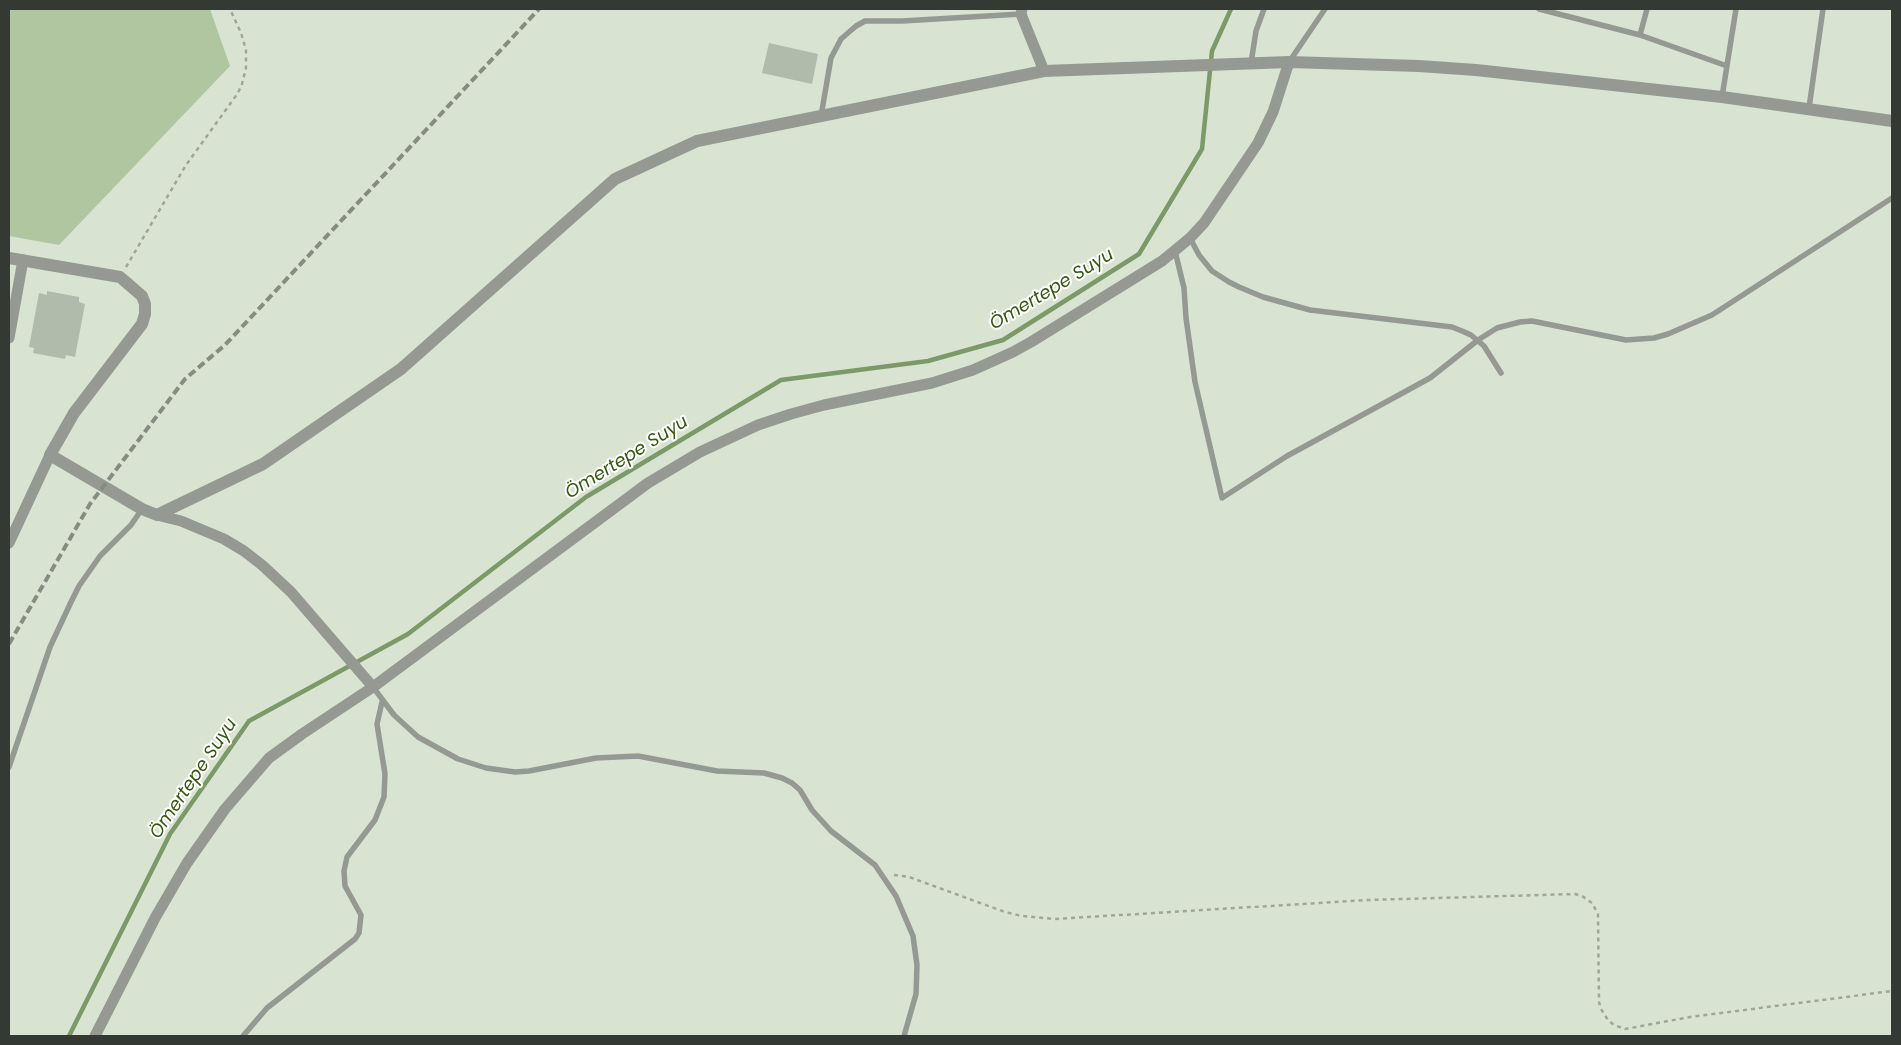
<!DOCTYPE html>
<meta charset="utf-8">
<style>
body{margin:0}
#map{position:relative;width:1901px;height:1045px;overflow:hidden;background:#d9e3d2;font-family:Poppins,sans-serif}
canvas{display:block}
.frame{position:absolute;inset:0;border:10px solid #353933;pointer-events:none}
</style>
<div id="map">
<canvas width="1901" height="1045"></canvas>
<div class="frame"></div>
</div>
<script>
const context = document.querySelector('canvas').getContext('2d');
context.lineJoin = 'round';
function paint(path, color) {
  context.fillStyle = color;
  context.fill(path, 'evenodd');
}
function toPath(rows) {
  const path = new Path2D();
  for (const r of rows) {
    path.moveTo(r[0], r[1]);
    for (let i = 2; i < r.length; i += 2) path.lineTo(r[i], r[i + 1]);
  }
  return path;
}
function stroke(path, color, width, dash) {
  context.strokeStyle = color;
  context.lineWidth = width;
  context.lineCap = dash ? 'butt' : 'round';
  context.setLineDash(dash || []);
  context.stroke(path);
}
function drawText(font, color, halo, rows, align = 'center') {
  context.font = font + ' Poppins,sans-serif';
  context.lineWidth = 4;
  context.setLineDash([]);
  context.textBaseline = 'middle';
  context.strokeStyle = halo;
  context.fillStyle = color;
  for (const [text, x, y, turn = 0] of rows) {
    context.save();
    context.translate(x, y);
    context.rotate((+turn || 0) * Math.PI / 180);
    context.textAlign = isNaN(turn) ? turn : align;
    if (halo) context.strokeText(text, 0, 0);
    context.fillText(text, 0, 0);
    context.restore();
  }
}
const green = toPath([
 [9,9,210,9,230,66,59,245,9,236]
]);
const stream = toPath([
 [69,1036,170,834,249,721,408,634,586,497,781,380,928,361,1003,340,1139,254,1202,149,1212,51,1231,9]
]);
const building = toPath([
 [769,43,818,54,812,84,762,73],
 [47,291,79,297,79,302,85,304,75,357,66,355,65,359,33,353,34,348,29,347,39,293,47,295]
]);
const path = toPath([
 [126,267,186,165,238,93,242,84,246,68,246,50,241,33,230,9],
 [894,875,909,877,1005,912,1022,916,1055,919,1368,900,1575,894,1582,896,1592,903,1598,914,1599,1002,1601,1009,1608,1020,1614,1025,1625,1029,1690,1017,1892,991]
]);
const service = toPath([
 [1539,9,1640,35,1727,66],
 [1640,35,1647,9],
 [1289,62,1325,9],
 [1251,63,1256,31,1264,9],
 [1722,97,1736,9],
 [1809,108,1823,9],
 [821,116,831,58,841,39,856,26,865,21,902,21,1021,14],
 [1190,238,1199,255,1212,271,1229,282,1239,287,1263,297,1310,310,1452,327,1462,331,1471,335,1484,346,1501,373],
 [1175,251,1184,288,1186,318,1195,382,1222,498,1287,456,1430,378,1478,340,1497,328,1520,322,1532,321,1626,340,1654,338,1668,334,1712,315,1892,198],
 [373,687,394,715,418,737,458,759,486,768,515,772,529,771,596,758,638,756,717,771,764,773,782,778,792,783,800,790,812,810,831,831,875,865,896,896,913,936,917,965,916,994,904,1036],
 [9,767,50,647,71,602,79,586,100,556,131,525,142,509],
 [243,1036,267,1008,355,939,359,933,361,915,345,886,344,871,347,857,375,820,384,797,385,774,377,724,382,702]
]);
const minor = toPath([
 [1022,9,1021,14,1044,71],
 [9,338,23,260],
 [157,515,181,521,224,539,244,551,262,565,291,592,373,687],
 [9,543,50,455],
 [95,1036,155,918,187,863,225,809,269,758,302,734,373,687,648,483,700,452,758,425,791,414,824,405,932,383,973,370,1013,352,1031,342,1162,261,1190,238,1204,223,1258,143,1273,112,1289,62]
]);
const tertiary = toPath([
 [9,258,120,277,142,296,145,304,145,314,142,324,74,413,50,455,142,509,157,515,263,464,401,369,615,179,697,141,1044,71,1289,62,1419,66,1476,70,1722,97,1892,121]
]);
const rail = toPath([
 [9,644,90,504,185,379,225,345,539,9]
]);
const waterNames = [
 ["Ömertepe Suyu",1052,290,-31],
 ["Ömertepe Suyu",627,458,-32],
 ["Ömertepe Suyu",194,779,-56]
];
paint(green, '#b0c6a1');
stroke(stream, '#7c9968', 4.5);
paint(building, '#b1bbab');
stroke(path, '#9fa699', 2.5, [4, 4]);
stroke(service, '#959992', 5.5);
stroke(minor, '#959992', 11);
stroke(tertiary, '#959992', 12);
stroke(rail, '#858c81', 4, [8, 4]);
drawText('italic 18px', '#34580f', '#fff', waterNames);
</script>
